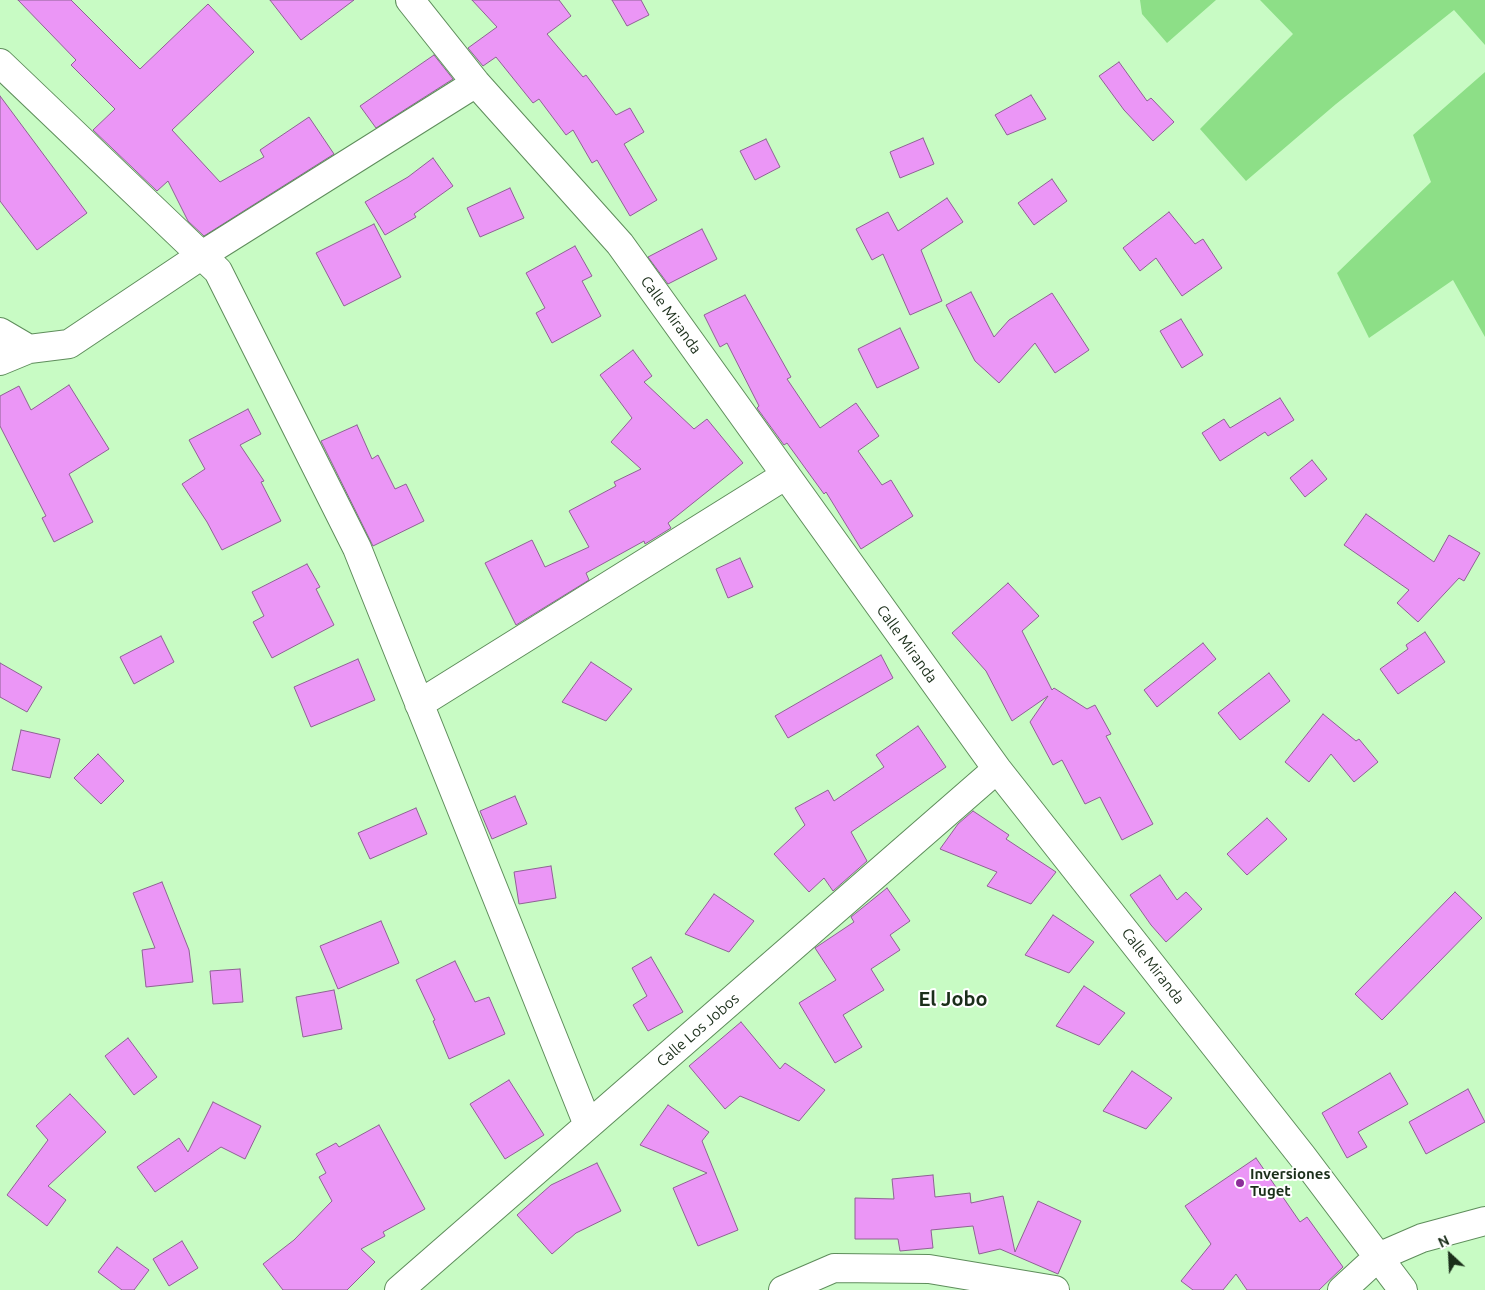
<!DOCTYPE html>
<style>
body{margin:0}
#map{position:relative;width:1485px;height:1290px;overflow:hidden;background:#c8fbc4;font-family:Ubuntu,sans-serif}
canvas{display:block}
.north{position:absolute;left:1425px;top:1230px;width:50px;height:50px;-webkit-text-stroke:4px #fff;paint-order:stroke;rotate:335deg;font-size:14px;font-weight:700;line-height:20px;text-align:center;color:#1b2e1a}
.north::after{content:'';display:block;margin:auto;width:18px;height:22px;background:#1b2e1a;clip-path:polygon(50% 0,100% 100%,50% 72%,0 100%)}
</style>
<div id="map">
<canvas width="1485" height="1290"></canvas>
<div class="north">N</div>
</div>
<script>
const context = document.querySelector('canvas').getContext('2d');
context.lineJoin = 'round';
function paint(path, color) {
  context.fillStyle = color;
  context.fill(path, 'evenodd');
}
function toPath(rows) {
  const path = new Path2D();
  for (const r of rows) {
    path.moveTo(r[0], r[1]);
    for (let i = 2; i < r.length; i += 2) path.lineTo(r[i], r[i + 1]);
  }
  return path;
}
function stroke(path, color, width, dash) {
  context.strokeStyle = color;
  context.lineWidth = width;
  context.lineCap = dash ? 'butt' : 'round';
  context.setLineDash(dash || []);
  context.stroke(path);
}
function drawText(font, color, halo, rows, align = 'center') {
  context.font = font + ' Ubuntu,sans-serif';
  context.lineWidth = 4;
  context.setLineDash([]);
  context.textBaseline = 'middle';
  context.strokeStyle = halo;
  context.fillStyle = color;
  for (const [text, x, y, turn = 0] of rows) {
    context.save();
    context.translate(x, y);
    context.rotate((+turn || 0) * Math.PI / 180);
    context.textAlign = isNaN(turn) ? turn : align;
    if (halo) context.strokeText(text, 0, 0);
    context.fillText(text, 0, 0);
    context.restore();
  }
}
const green = toPath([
 [1140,0,1216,0,1167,43,1142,14],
 [1260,0,1485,0,1485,45,1454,10,1336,104,1246,181,1200,129,1293,34],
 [1485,72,1485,337,1453,280,1369,338,1337,273,1431,182,1413,135]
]);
const building = toPath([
 [18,0,71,0,140,69,208,4,254,52,172,130,220,182,264,157,260,150,309,117,334,154,204,236,188,221,168,181,157,191,93,130,115,109,71,65,76,60,18,0],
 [270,0,354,0,301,40,270,0],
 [472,0,559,0,571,16,547,34,583,77,586,75,616,115,630,108,644,132,624,144,657,200,630,216,597,160,592,163,573,130,566,135,539,99,533,103,496,57,483,66,468,48,497,27,472,0],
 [612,0,641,0,649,15,627,26,612,0],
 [434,55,453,79,376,128,360,106,434,55],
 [1119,62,1147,101,1151,98,1174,122,1153,141,1124,110,1099,76,1119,62],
 [1031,95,1046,119,1007,135,995,115,1031,95],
 [0,96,87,213,37,250,0,201,0,96],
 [923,138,934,164,900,178,890,152,923,138],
 [766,139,780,167,755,180,740,151,766,139],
 [433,158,453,186,414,214,416,217,385,235,365,202,408,177,433,158],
 [1052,179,1067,201,1034,225,1018,203,1052,179],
 [510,188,524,218,480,237,467,208,510,188],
 [947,198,963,222,921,250,942,301,910,315,883,254,872,260,856,229,888,212,898,231,947,198],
 [1169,212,1195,244,1203,239,1222,268,1182,296,1156,258,1140,271,1123,248,1169,212],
 [374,224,401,277,344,306,316,253,374,224],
 [702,229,717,259,668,284,648,257,702,229],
 [575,246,592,276,582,281,601,316,552,343,536,313,545,308,526,273,575,246],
 [971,292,994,337,1009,320,1052,293,1089,350,1055,373,1035,343,999,383,975,361,946,305,971,292],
 [745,295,791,377,787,379,820,428,856,403,879,436,858,451,882,485,891,480,913,516,861,549,826,492,824,494,787,443,784,445,757,408,759,406,727,343,720,347,704,315,745,295],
 [1181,319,1203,355,1182,368,1160,331,1181,319],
 [900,328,919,368,877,388,858,349,900,328],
 [633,350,652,376,644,382,694,429,707,419,743,463,668,523,671,528,645,544,644,541,586,573,589,580,516,625,485,563,532,540,545,567,589,547,569,511,616,486,614,482,641,469,611,442,632,418,600,375,633,350],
 [69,385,109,449,69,474,93,522,54,542,42,518,46,516,0,426,0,396,19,386,31,410,69,385],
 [1280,398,1294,420,1268,436,1265,432,1220,461,1202,433,1224,419,1230,428,1280,398],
 [248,409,261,434,240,445,264,481,261,482,281,521,222,550,207,522,182,484,205,469,189,440,248,409],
 [357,425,372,459,378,455,395,489,406,484,424,521,373,546,321,441,357,425],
 [1312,460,1327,479,1305,497,1290,478,1312,460],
 [1366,514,1434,562,1449,535,1480,553,1464,581,1459,578,1418,622,1397,603,1409,590,1344,545,1366,514],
 [740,558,753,587,728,598,716,569,740,558],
 [307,564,320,587,316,589,334,625,272,658,253,622,264,616,252,592,307,564],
 [1008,583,1039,616,1022,631,1052,690,1054,688,1087,709,1095,705,1111,734,1106,736,1153,824,1122,840,1100,797,1085,804,1062,760,1053,765,1030,722,1048,696,1012,721,986,671,952,633,1008,583],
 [1425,632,1445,662,1398,694,1380,669,1408,649,1406,645,1425,632],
 [161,636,174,662,134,684,120,657,161,636],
 [1203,643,1216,659,1157,707,1144,690,1203,643],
 [881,655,893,678,788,738,775,716,881,655],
 [358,659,375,700,311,727,294,687,358,659],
 [591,662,632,689,606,721,562,702,591,662],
 [0,663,42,687,27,712,0,697,0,663],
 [1269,673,1290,701,1240,740,1218,713,1269,673],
 [1323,714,1356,741,1359,739,1378,762,1354,782,1331,754,1309,782,1285,762,1323,714],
 [918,726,946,767,851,832,867,861,833,891,824,878,809,892,774,854,805,825,795,808,828,790,834,801,884,767,876,755,918,726],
 [21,730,60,739,50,778,12,770,21,730],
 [98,754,124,781,101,804,74,778,98,754],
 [515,796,527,824,492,839,480,811,515,796],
 [416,808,427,834,370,859,358,833,416,808],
 [973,811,1009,835,1006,839,1056,872,1031,904,987,886,997,872,940,849,958,824,973,811],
 [1267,818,1287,839,1247,875,1227,854,1267,818],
 [551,866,556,898,519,904,514,872,551,866],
 [1160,875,1177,900,1186,892,1202,909,1166,942,1151,925,1130,895,1160,875],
 [162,882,189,950,193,982,146,987,142,950,155,948,133,893,162,882],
 [887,888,910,921,890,935,900,950,871,969,884,990,843,1015,862,1047,835,1063,799,1003,836,980,815,948,854,922,851,917,887,888],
 [1455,892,1482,918,1382,1020,1355,994,1455,892],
 [714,894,754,921,729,952,685,934,714,894],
 [1053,915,1094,942,1069,973,1025,955,1053,915],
 [381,921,399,963,338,989,320,946,381,921],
 [651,957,683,1012,648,1031,633,1005,647,996,632,968,651,957],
 [455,961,475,1002,489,997,505,1034,449,1059,433,1021,435,1020,416,980,455,961],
 [240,969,243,1002,213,1004,210,971,240,969],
 [1084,986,1125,1013,1099,1045,1056,1026,1084,986],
 [334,990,342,1029,303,1037,296,997,334,990],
 [741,1022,780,1069,785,1063,825,1090,799,1121,740,1096,725,1109,689,1066,741,1022],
 [128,1038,157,1077,134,1095,105,1056,128,1038],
 [1132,1071,1172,1098,1146,1129,1103,1111,1132,1071],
 [1390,1073,1408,1104,1358,1132,1367,1147,1347,1158,1322,1113,1390,1073],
 [509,1080,544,1135,505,1159,470,1104,509,1080],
 [1468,1089,1485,1122,1426,1154,1409,1122,1468,1089],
 [70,1094,106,1132,48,1186,66,1200,47,1226,7,1195,48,1140,36,1126,70,1094],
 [213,1102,261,1126,245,1159,221,1147,155,1192,137,1167,179,1138,188,1152,213,1102],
 [668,1105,709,1132,702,1141,738,1230,698,1246,673,1188,707,1173,640,1145,668,1105],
 [379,1125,425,1209,383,1232,385,1236,361,1249,375,1262,347,1290,283,1290,263,1264,294,1240,332,1201,319,1177,326,1173,316,1154,336,1143,339,1147,379,1125],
 [1256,1158,1300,1222,1307,1217,1343,1267,1319,1290,1247,1290,1236,1274,1223,1290,1193,1290,1181,1281,1211,1244,1185,1206,1256,1158],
 [597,1163,621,1211,576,1233,552,1254,517,1215,551,1185,597,1163],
 [933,1175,935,1197,970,1193,971,1203,1003,1196,1015,1252,1038,1201,1081,1221,1058,1274,1000,1249,979,1254,973,1226,931,1230,933,1248,900,1251,898,1239,855,1239,855,1198,894,1199,892,1179,933,1175],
 [182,1241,198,1268,169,1286,153,1259,182,1241],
 [117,1247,149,1270,134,1290,122,1290,98,1272,117,1247]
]);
const street = toPath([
 [410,0,476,83,620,244,997,769,1302,1156,1403,1290],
 [0,63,218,271,357,548,588,1125],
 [0,332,29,349],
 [0,361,29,349,69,344,202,255,476,83],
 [419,704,786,475],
 [399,1290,997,769],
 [783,1290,834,1268,929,1269,1055,1290],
 [1342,1290,1378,1257,1422,1238,1485,1221]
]);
const markers = [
 [1240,1183,5,"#8c2e98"]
];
const streetNames = [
 ["Calle Miranda",671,315,54],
 ["Calle Miranda",907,644,54],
 ["Calle Miranda",1153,966,52],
 ["Calle Los Jobos",698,1030,-41]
];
const poiNames = [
 ["Inversiones",1250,1174],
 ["Tuget",1250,1191]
];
const districtNames = [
 ["El Jobo",953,999]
];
paint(green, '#8ddf87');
paint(building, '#eb96f6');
stroke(building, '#8e6293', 1);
stroke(street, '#5e8d5b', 30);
stroke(street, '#fff', 28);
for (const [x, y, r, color] of markers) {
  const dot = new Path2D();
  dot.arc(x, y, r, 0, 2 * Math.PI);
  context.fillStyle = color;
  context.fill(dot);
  stroke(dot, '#fff', 2);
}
drawText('15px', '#1b2e1a', '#fff', streetNames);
drawText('bold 15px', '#1b2e1a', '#fff', poiNames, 'left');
drawText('bold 20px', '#1b2e1a', '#fff', districtNames);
</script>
